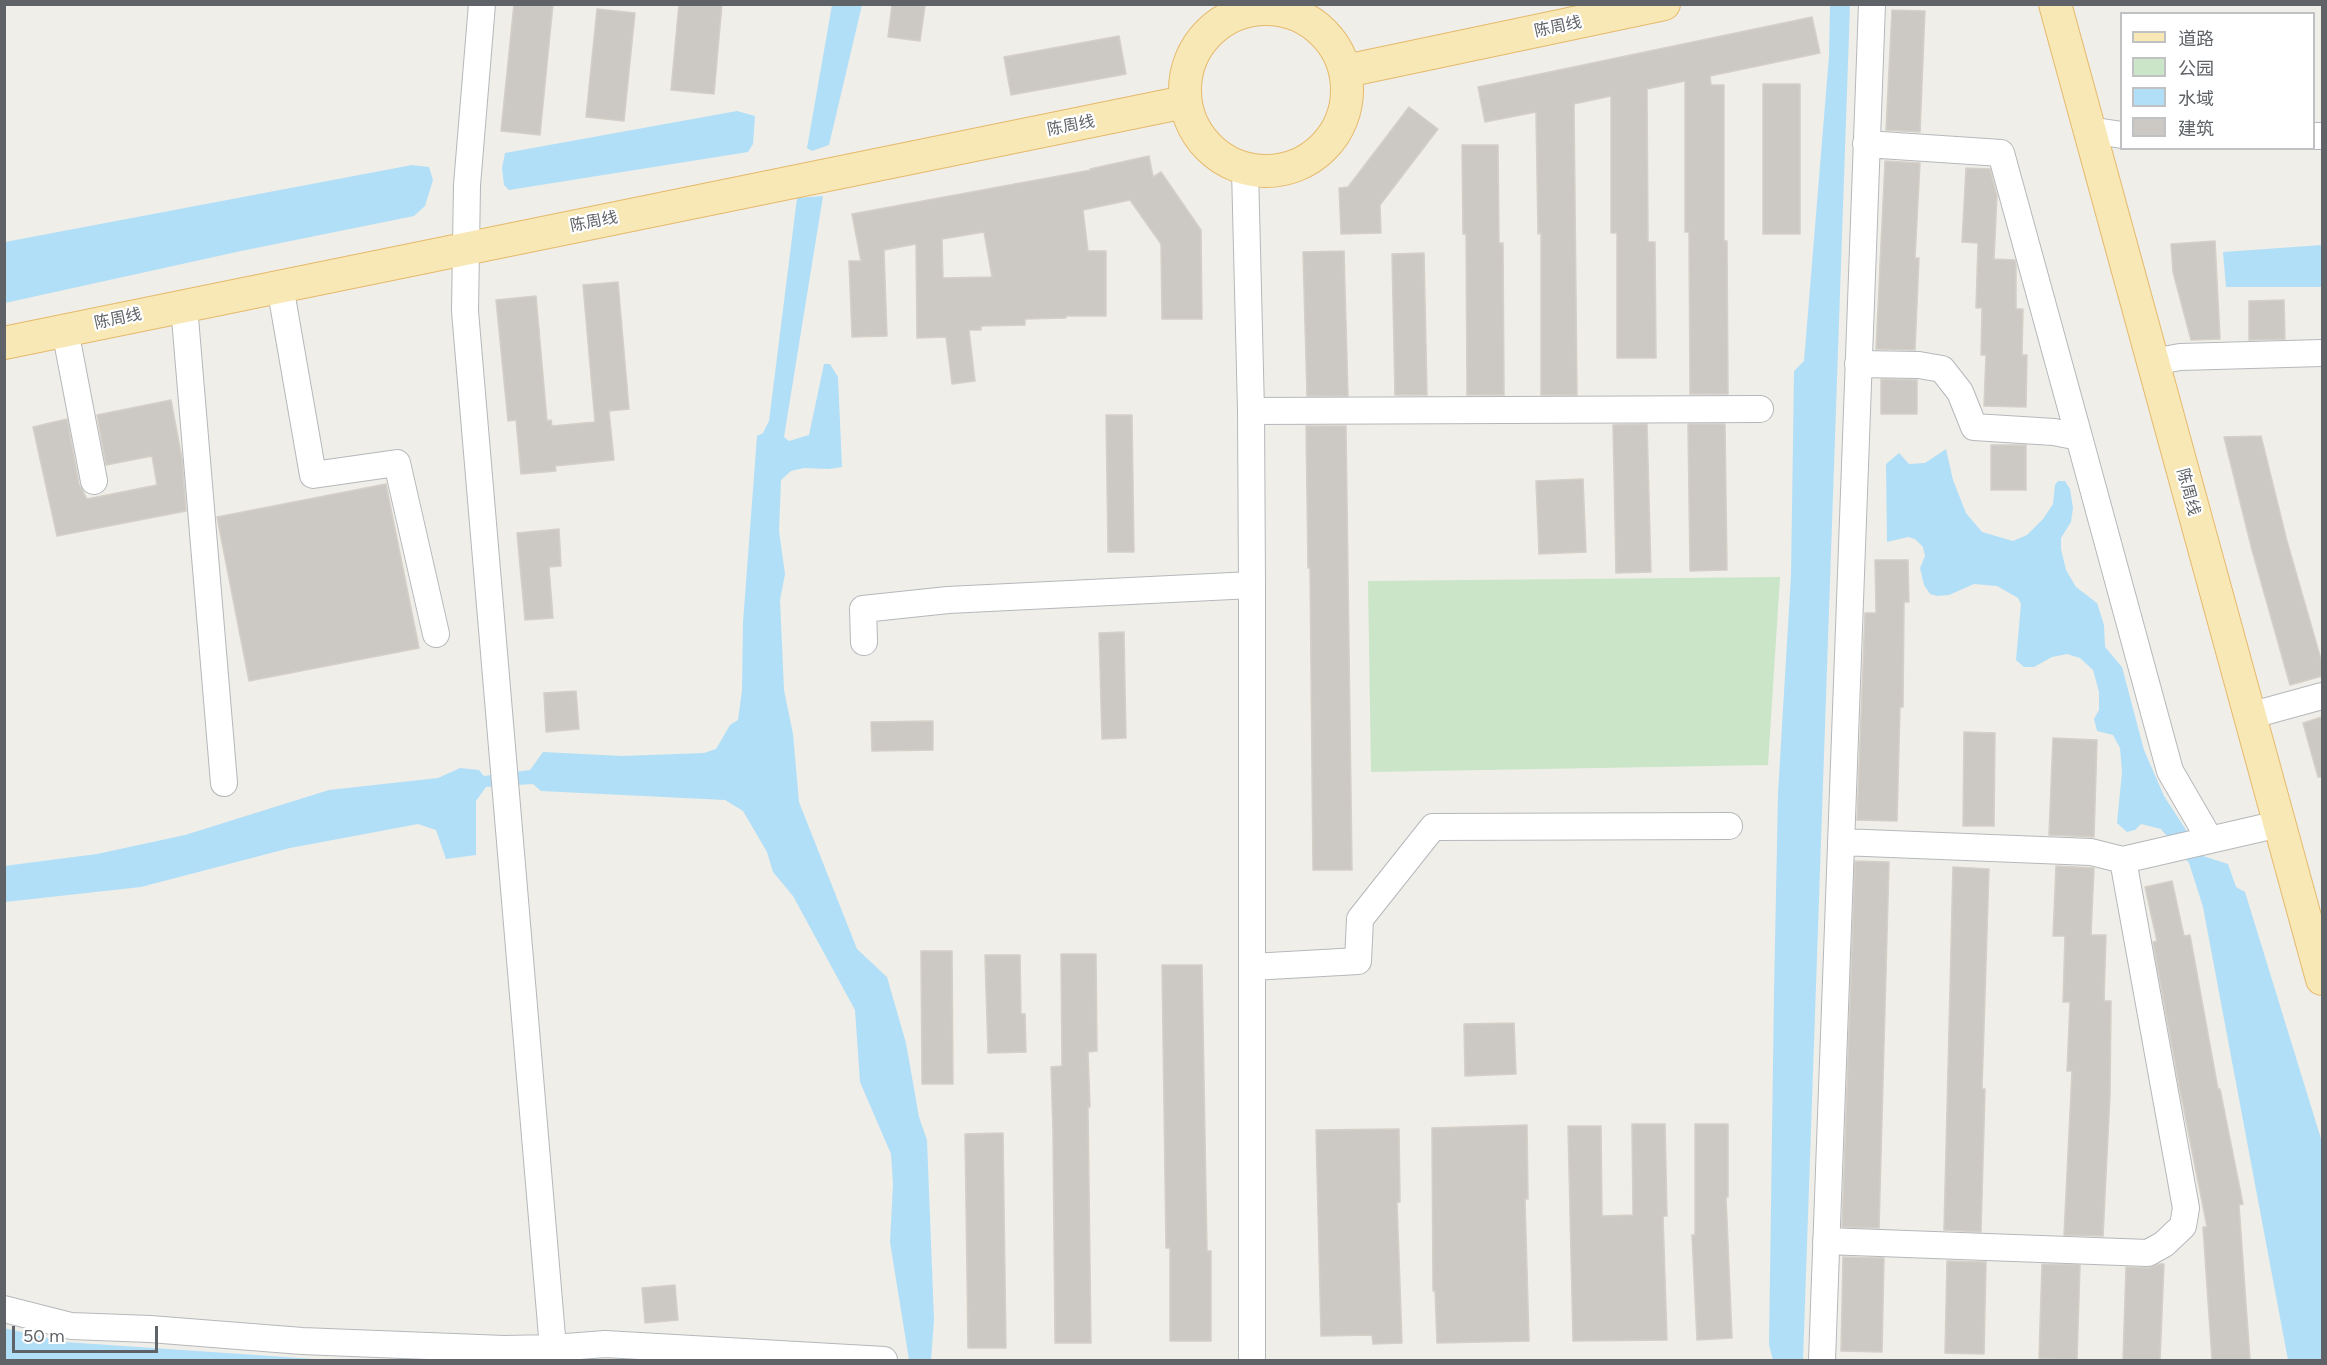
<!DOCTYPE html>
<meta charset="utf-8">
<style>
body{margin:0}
#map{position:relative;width:2327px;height:1365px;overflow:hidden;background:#f0eee8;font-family:Figtree,"Noto Sans SC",sans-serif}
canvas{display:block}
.frame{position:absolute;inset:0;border:6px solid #5f6367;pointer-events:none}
.legend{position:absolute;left:2120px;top:12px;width:195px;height:138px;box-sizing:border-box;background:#fff;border:2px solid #bfc1c2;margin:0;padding:8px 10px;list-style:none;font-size:18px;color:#5f6367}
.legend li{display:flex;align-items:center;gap:12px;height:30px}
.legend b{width:30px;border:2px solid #bfc1c2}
.scale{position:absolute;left:12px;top:1326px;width:146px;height:27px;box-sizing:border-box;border:3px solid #5f6367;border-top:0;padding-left:8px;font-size:18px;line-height:21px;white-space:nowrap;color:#5f6367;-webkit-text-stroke:4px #fff;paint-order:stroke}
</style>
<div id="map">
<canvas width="2327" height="1365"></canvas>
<div class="frame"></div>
<ul class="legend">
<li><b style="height:8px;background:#f8e8b5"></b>道路</li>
<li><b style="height:16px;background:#cae5c8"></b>公园</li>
<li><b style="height:16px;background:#b1dff8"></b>水域</li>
<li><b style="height:16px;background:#ccc9c5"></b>建筑</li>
</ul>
<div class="scale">50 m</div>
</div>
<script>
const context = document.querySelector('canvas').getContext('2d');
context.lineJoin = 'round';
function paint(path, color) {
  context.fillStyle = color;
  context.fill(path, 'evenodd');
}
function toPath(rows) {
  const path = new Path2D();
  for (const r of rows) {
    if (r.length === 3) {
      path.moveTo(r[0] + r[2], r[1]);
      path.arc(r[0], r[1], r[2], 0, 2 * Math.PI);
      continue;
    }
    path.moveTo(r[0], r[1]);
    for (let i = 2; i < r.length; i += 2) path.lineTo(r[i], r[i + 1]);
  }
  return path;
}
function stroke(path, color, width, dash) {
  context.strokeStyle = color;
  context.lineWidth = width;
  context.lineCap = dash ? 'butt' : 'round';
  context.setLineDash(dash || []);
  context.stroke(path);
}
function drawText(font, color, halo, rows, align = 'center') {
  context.font = font + ' Figtree,"Noto Sans SC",sans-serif';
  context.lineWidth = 4.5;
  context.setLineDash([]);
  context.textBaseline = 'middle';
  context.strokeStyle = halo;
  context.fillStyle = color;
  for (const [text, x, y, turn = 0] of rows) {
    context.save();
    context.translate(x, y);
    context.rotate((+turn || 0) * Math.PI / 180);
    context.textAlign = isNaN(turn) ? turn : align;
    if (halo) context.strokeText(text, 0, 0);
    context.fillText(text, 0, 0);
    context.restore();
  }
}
const green = toPath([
 [1780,577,1768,765,1371,772,1368,581]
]);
const water = toPath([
 [832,5,862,5,829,145,812,151,807,148],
 [1830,5,1850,5,1803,1360,1773,1360,1769,1345,1774,993,1778,793,1791,575,1794,371,1804,361,1829,56],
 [737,111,755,116,753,144,748,152,509,190,504,185,502,168,505,153],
 [412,165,429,167,433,180,425,206,414,216,241,251,5,303,5,242],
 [823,196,784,437,789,441,809,435,824,364,830,364,838,377,842,467,829,469,804,468,791,471,781,480,779,531,785,574,780,600,784,690,793,734,799,802,857,949,887,977,906,1043,919,1117,927,1140,934,1320,931,1360,909,1360,890,1242,893,1184,891,1154,860,1082,855,1010,793,896,773,872,767,852,743,811,725,800,541,791,533,784,486,787,476,801,476,855,446,859,436,830,418,824,290,848,141,887,5,902,4,866,97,854,185,835,329,790,438,778,460,768,479,770,484,776,530,770,543,752,622,756,704,753,716,749,730,725,738,720,742,690,743,622,757,436,763,433,769,421,797,198],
 [2322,245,2322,287,2226,287,2223,252],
 [1946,449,1953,480,1966,513,1982,532,2013,541,2027,535,2043,519,2053,504,2055,485,2058,481,2065,481,2070,489,2073,508,2071,522,2061,538,2061,549,2066,570,2076,587,2097,603,2104,625,2105,647,2122,667,2144,750,2164,796,2203,856,2228,864,2236,887,2245,892,2322,1142,2322,1360,2288,1360,2203,907,2189,863,2161,829,2141,824,2135,830,2127,832,2117,823,2122,772,2120,748,2113,735,2097,731,2094,719,2099,710,2099,692,2093,670,2080,658,2067,654,2052,657,2034,667,2024,667,2016,660,2021,604,2018,598,1997,586,1974,584,1949,595,1937,596,1930,594,1924,585,1920,568,1925,556,1923,547,1915,539,1908,537,1887,542,1886,464,1899,453,1909,464,1925,463],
 [4,1328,65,1342,329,1360,5,1360]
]);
const building = toPath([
 [514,4,553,4,540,135,501,131,514,4],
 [679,4,722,4,714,94,671,90,679,4],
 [892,4,925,6,920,41,888,37,892,4],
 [597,9,635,13,624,121,586,117,597,9],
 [1892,10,1925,11,1920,132,1886,130,1892,10],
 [1812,17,1820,53,1710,76,1711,85,1724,85,1724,241,1727,241,1728,394,1690,394,1689,232,1685,232,1685,81,1647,89,1648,242,1655,242,1656,358,1617,358,1617,233,1611,233,1611,96,1574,104,1577,395,1541,395,1541,233,1538,234,1536,112,1485,122,1478,87,1812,17],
 [1119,36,1126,74,1011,95,1004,57,1119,36],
 [1763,84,1800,84,1800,234,1763,234,1763,84],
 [1409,107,1438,129,1380,205,1381,233,1341,234,1339,188,1348,187,1409,107],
 [1462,145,1498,145,1499,243,1503,243,1504,395,1467,395,1466,234,1463,234,1462,145],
 [1149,156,1153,177,1161,172,1201,230,1202,319,1162,319,1161,244,1130,200,1083,210,1088,251,1106,251,1106,316,1066,316,1066,318,1025,319,1025,325,981,326,981,330,969,330,975,381,952,384,946,337,917,338,916,244,884,250,887,336,852,337,849,261,861,261,852,214,1091,170,1090,169,1149,156],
 [984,232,992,277,943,278,942,239,984,232],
 [1885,161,1920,163,1915,258,1919,258,1915,350,1876,349,1885,161],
 [1966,168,1990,169,1997,196,1994,259,2015,260,2016,266,2016,309,2023,309,2022,355,2027,355,2026,407,1984,406,1986,355,1981,355,1982,308,1976,308,1978,243,1962,242,1966,168],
 [2215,241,2220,339,2191,340,2173,272,2171,244,2215,241],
 [1344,251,1348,396,1307,396,1303,252,1344,251],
 [1424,253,1427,395,1395,395,1392,254,1424,253],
 [618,282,629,409,609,411,614,460,555,466,556,471,521,474,516,420,508,421,496,300,536,296,547,421,551,420,552,426,595,422,583,285,618,282],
 [2284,300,2285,339,2249,340,2249,301,2284,300],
 [1881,379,1917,380,1917,414,1881,414,1881,379],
 [171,400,182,459,186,511,57,536,33,427,67,419,79,484,87,499,157,485,152,456,106,465,97,415,171,400],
 [1106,415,1132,415,1134,552,1108,552,1106,415],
 [1647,424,1651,572,1616,573,1613,425,1647,424],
 [1688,424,1725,424,1727,570,1690,571,1688,424],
 [1306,426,1346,426,1352,870,1313,870,1310,568,1308,568,1306,426],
 [2261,436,2287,541,2322,663,2322,676,2290,685,2252,550,2224,437,2261,436],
 [1991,445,2026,445,2026,490,1991,490,1991,445],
 [1583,479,1586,552,1539,554,1536,481,1583,479],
 [386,484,419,648,249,681,217,517,386,484],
 [559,529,561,566,549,567,553,618,525,620,517,533,559,529],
 [1875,560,1908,560,1909,602,1904,602,1903,707,1900,707,1897,821,1857,820,1865,613,1876,613,1875,560],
 [1124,632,1126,738,1102,739,1099,633,1124,632],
 [576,691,579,729,546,732,544,693,576,691],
 [2322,717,2322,777,2318,777,2303,723,2322,717],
 [933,721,933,750,872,751,871,722,933,721],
 [1964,732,1995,733,1994,826,1963,826,1964,732],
 [2053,738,2097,740,2094,837,2049,835,2053,738],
 [1855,861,1889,862,1879,1228,1842,1227,1855,861],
 [2056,866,2094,868,2091,935,2106,935,2104,1001,2111,1001,2110,1095,2103,1236,2064,1235,2072,1071,2067,1071,2070,1002,2063,1002,2065,936,2053,936,2056,866],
 [1953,867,1989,869,1982,1089,1985,1089,1981,1232,1944,1230,1953,867],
 [2172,881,2184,936,2190,935,2218,1089,2220,1089,2243,1204,2239,1205,2250,1360,2212,1360,2203,1227,2207,1227,2179,1085,2153,942,2157,941,2145,887,2172,881],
 [921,951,952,951,953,1084,922,1084,921,951],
 [1061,954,1096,954,1097,1051,1088,1052,1090,1107,1088,1107,1091,1343,1055,1343,1053,1132,1051,1067,1062,1066,1061,954],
 [985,955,1020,955,1021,1014,1025,1014,1026,1052,988,1053,985,955],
 [1162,965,1202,965,1207,1251,1211,1251,1211,1341,1170,1341,1170,1248,1166,1248,1162,965],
 [1514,1023,1516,1074,1465,1076,1464,1024,1514,1023],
 [1632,1124,1665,1124,1667,1216,1663,1216,1667,1340,1573,1341,1568,1126,1601,1126,1602,1216,1633,1215,1632,1124],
 [1695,1124,1728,1124,1728,1197,1726,1197,1732,1338,1697,1340,1692,1235,1695,1235,1695,1124],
 [1527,1125,1528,1199,1525,1199,1529,1341,1437,1343,1435,1291,1433,1291,1432,1128,1527,1125],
 [1399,1129,1400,1202,1397,1202,1402,1343,1373,1344,1372,1335,1321,1336,1316,1130,1399,1129],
 [1003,1133,1006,1348,968,1348,965,1134,1003,1133],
 [1843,1257,1884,1258,1882,1352,1841,1351,1843,1257],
 [1947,1261,1986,1262,1984,1354,1945,1353,1947,1261],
 [2042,1264,2080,1265,2077,1360,2039,1358,2042,1264],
 [2160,1264,2164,1264,2160,1360,2123,1360,2126,1267,2148,1268,2160,1264],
 [675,1285,678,1320,645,1323,642,1288,675,1285]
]);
const minor = toPath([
 [482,4,467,185,465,311,554,1360],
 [2089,130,2122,135],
 [2314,136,2322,136],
 [1866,144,2001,153,2079,437],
 [1245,169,1251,411,1252,585,1252,1360],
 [280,286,313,475,397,463,436,634],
 [184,306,224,783],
 [65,330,94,481],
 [2153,362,2180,357,2322,353],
 [1858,364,1919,365,1942,369,1960,392,1974,427,2054,432,2079,437,2170,771,2210,840],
 [1251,411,1760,409],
 [864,642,863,609,948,600,1252,585],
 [2249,716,2322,696],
 [2123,860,2279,824],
 [1252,967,1358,961,1360,919,1433,827,1729,826],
 [1826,1241,2148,1253,2164,1244,2183,1226,2186,1208,2123,860,2091,852,1841,842],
 [4,1309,71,1326,150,1329,302,1341,504,1349,553,1348,605,1344,884,1360],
 [1822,1360,1872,4]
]);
const major = toPath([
 [2055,4,2322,979],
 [1266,90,81],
 [1346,71,1664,4],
 [4,343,1185,102]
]);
const streetNames = [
 ["陈周线",1558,27,-12],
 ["陈周线",1071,126,-11],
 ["陈周线",594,222,-11],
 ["陈周线",118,319,-12],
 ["陈周线",2188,492,75]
];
paint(green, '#cae5c8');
paint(water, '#b1dff8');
paint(building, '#ccc9c5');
stroke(building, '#d4cfc7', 1.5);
stroke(minor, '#b5b8bb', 28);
stroke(major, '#e5b96c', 34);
stroke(minor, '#fff', 26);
stroke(major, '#f8e8b5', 32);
drawText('16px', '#5f6367', '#fff', streetNames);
</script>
